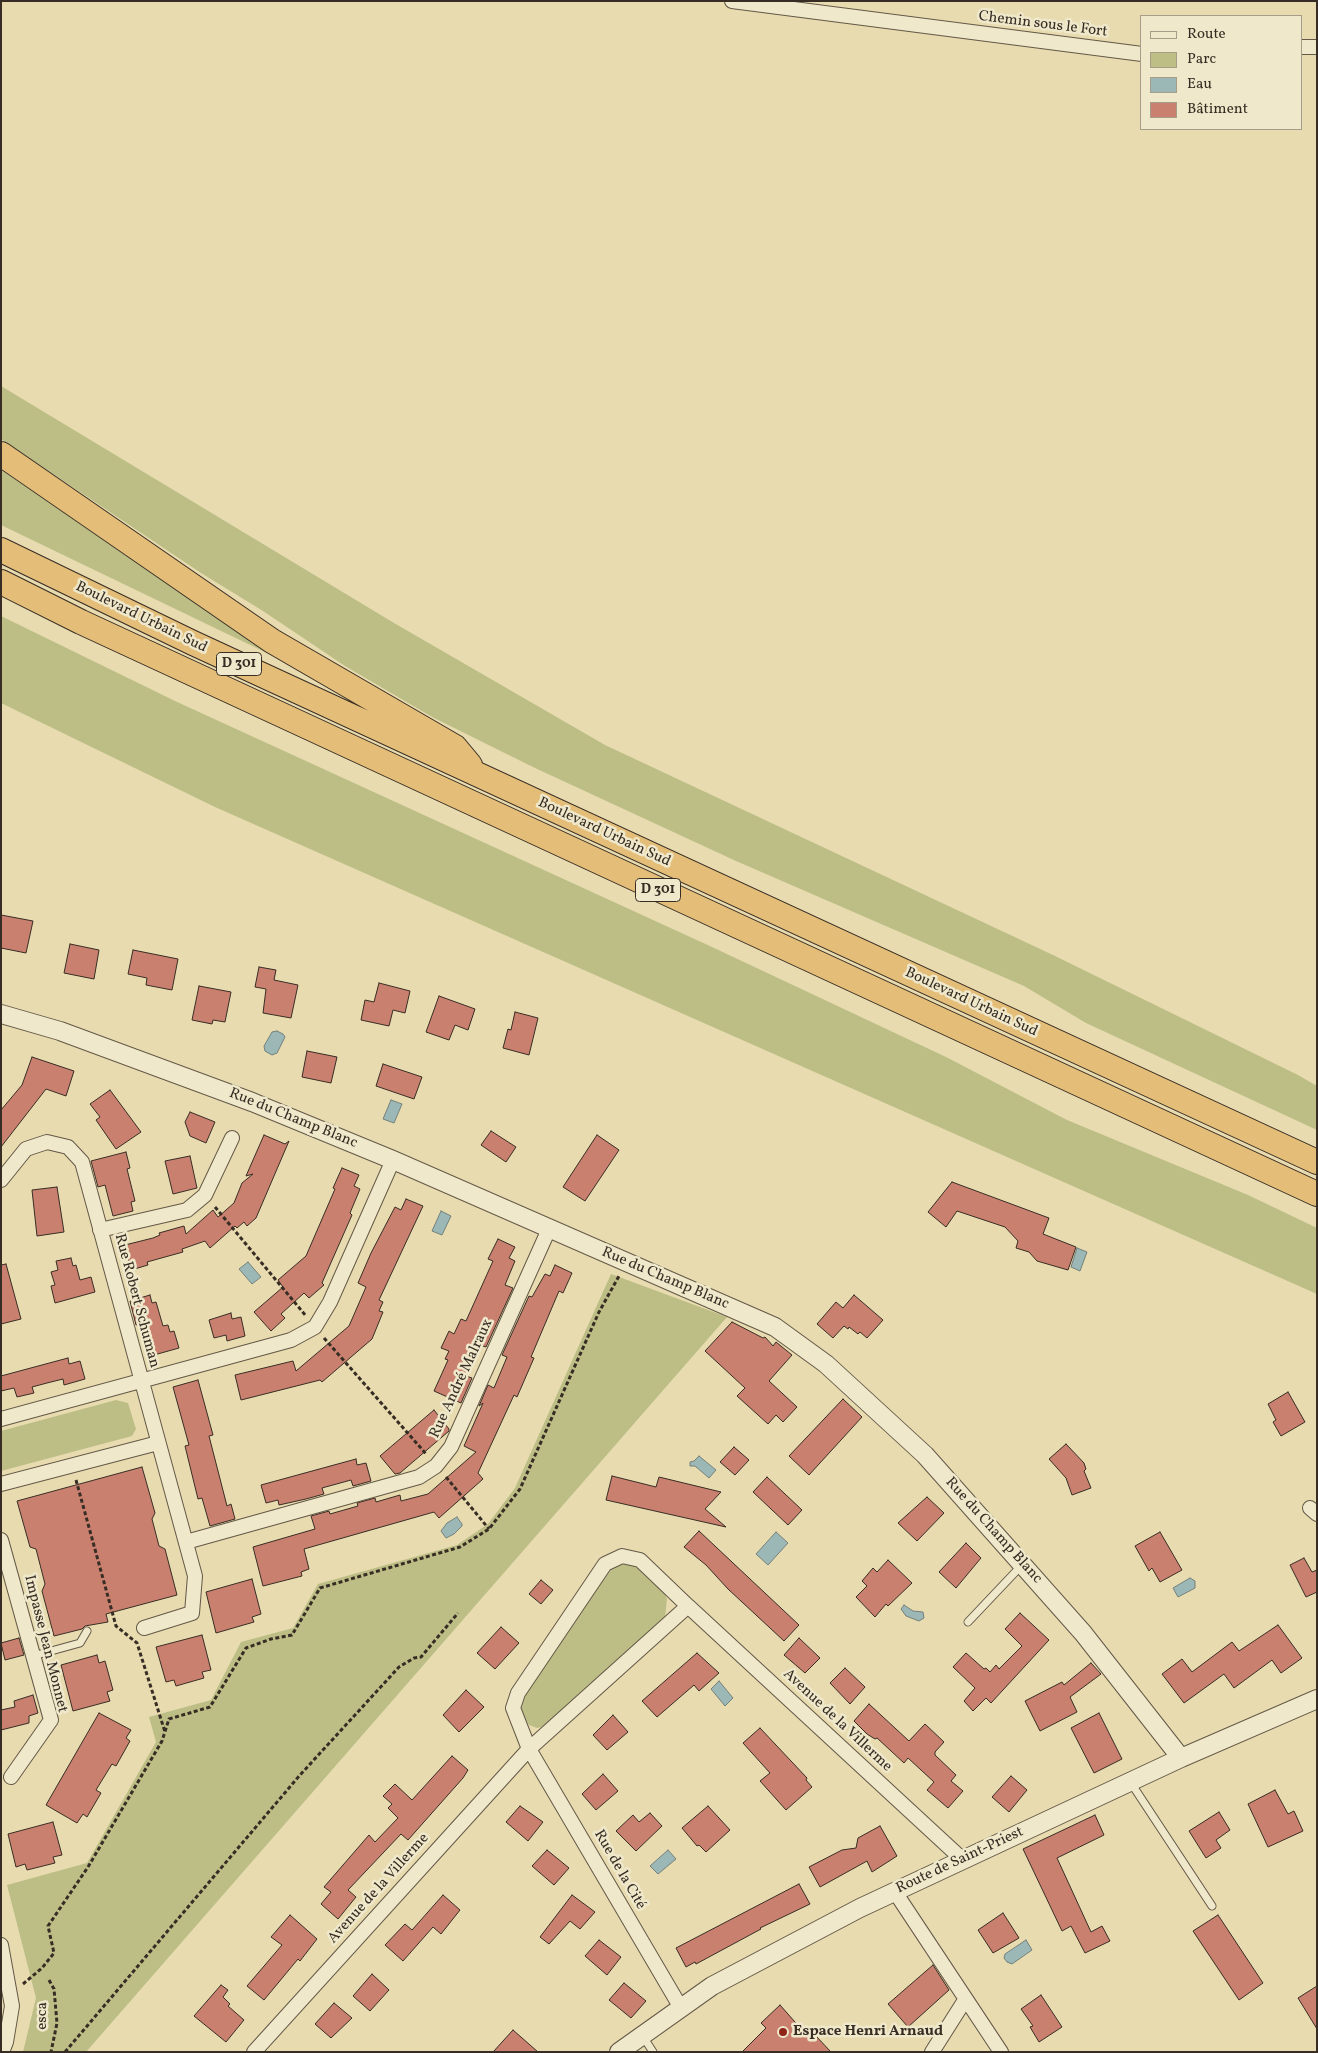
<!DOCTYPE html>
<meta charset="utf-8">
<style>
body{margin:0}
#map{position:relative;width:1318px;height:2053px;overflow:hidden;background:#e7dbaf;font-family:Vollkorn,serif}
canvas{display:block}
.frame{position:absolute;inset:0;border:2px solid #382d24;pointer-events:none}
.legend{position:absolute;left:1140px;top:15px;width:162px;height:115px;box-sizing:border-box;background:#efe8cb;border:1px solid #a69d88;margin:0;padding:6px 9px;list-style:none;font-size:15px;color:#382d24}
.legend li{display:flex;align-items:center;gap:10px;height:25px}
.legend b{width:25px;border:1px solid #a69d88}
</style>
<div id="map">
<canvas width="1318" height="2053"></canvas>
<div class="frame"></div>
<ul class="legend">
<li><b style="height:6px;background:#efe8cb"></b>Route</li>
<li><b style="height:14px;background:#bcbe86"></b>Parc</li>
<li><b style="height:14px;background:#9cb8b6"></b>Eau</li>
<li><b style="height:14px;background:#c9806f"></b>Bâtiment</li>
</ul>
</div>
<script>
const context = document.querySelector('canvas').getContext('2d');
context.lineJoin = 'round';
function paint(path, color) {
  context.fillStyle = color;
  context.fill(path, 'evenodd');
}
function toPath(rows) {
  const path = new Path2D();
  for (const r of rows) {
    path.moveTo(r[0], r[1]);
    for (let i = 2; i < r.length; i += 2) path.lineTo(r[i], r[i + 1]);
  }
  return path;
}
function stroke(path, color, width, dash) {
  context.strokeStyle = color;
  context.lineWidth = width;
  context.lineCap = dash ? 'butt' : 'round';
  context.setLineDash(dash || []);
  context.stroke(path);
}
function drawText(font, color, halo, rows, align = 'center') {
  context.font = font + ' Vollkorn,serif';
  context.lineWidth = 5;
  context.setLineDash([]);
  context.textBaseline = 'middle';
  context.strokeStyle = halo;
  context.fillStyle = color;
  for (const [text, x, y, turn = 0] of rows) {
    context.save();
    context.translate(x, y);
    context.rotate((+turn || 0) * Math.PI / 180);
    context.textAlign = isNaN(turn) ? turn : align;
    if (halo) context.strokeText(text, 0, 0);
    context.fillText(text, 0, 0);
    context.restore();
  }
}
const green = toPath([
 [1,386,394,623,605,745,1053,955,1298,1075,1317,1086,1317,1130,1086,1023,1024,986,736,861,535,768,434,718,345,666,263,611,201,573,1,439],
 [1,464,298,668,1,525],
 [1,616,175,701,712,947,946,1057,1067,1120,1248,1195,1317,1228,1317,1294,215,807,1,703],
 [611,1274,727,1317,86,2052,23,2052,36,1998,7,1885,87,1863,156,1742,149,1717,211,1700,241,1642,293,1628,318,1584,457,1545,488,1524,515,1488],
 [116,1400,128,1403,136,1429,132,1436,1,1471,1,1431],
 [624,1564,635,1564,663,1589,667,1599,665,1618,546,1726,537,1728,529,1725,519,1710,519,1700,612,1568]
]);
const water = toPath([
 [277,1031,283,1034,285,1037,277,1053,272,1055,265,1051,264,1046,272,1032,277,1031],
 [391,1100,402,1104,394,1123,383,1119,391,1100],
 [441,1211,451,1216,442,1235,432,1231,441,1211],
 [1077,1248,1087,1252,1080,1271,1071,1267,1077,1248],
 [248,1262,261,1277,252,1284,239,1269,248,1262],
 [699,1456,716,1470,709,1478,695,1466,690,1466,690,1462,694,1461,699,1456],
 [457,1517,462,1524,462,1526,454,1534,446,1538,441,1531,447,1523,457,1517],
 [776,1532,788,1543,768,1565,756,1554,776,1532],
 [1190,1578,1195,1581,1195,1588,1178,1597,1173,1588,1190,1578],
 [904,1605,913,1611,923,1612,924,1618,919,1621,906,1616,901,1609,904,1605],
 [719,1681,733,1698,725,1706,711,1689,719,1681],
 [668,1850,676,1859,658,1874,650,1866,668,1850],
 [1026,1940,1032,1950,1012,1964,1007,1962,1004,1958,1005,1954,1026,1940]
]);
const building = toPath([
 [1,915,33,921,26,953,1,948,1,915],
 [70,944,99,950,94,979,64,973,70,944],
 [133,950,178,959,172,990,146,985,147,978,128,974,133,950],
 [259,967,276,970,274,980,298,985,291,1018,263,1013,266,989,255,987,259,967],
 [379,983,410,991,405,1013,393,1010,389,1026,361,1020,365,1000,374,1002,379,983],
 [199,986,231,992,225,1022,213,1020,212,1024,192,1020,199,986],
 [439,996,475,1009,468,1030,455,1025,449,1040,426,1032,439,996],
 [515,1012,538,1018,529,1055,503,1048,508,1029,511,1030,515,1012],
 [307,1051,337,1057,331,1083,302,1077,307,1051],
 [32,1057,74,1071,66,1096,46,1089,1,1147,1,1110,22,1085,32,1057],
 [383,1064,422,1077,414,1099,376,1086,383,1064],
 [110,1090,141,1132,116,1149,96,1120,100,1117,90,1104,110,1090],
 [190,1112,215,1122,206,1143,190,1136,185,1122,190,1112],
 [491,1131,516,1147,506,1162,481,1145,491,1131],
 [264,1135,285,1144,289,1141,256,1218,247,1226,244,1222,237,1228,235,1226,210,1248,205,1241,182,1249,183,1252,147,1262,148,1265,131,1270,125,1245,153,1238,160,1235,159,1233,184,1226,186,1234,213,1210,218,1217,234,1203,242,1183,253,1174,246,1176,264,1135],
 [597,1135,619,1150,585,1201,563,1187,597,1135],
 [126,1152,130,1168,127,1169,135,1201,131,1202,133,1211,113,1216,105,1185,98,1187,91,1161,126,1152],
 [190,1156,197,1188,173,1194,165,1161,190,1156],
 [342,1168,359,1175,354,1186,360,1189,350,1213,352,1215,322,1283,324,1285,309,1298,304,1293,281,1314,285,1318,271,1331,254,1312,283,1287,278,1280,306,1256,335,1189,333,1188,342,1168],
 [952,1182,1049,1218,1043,1234,1076,1247,1068,1270,1037,1261,1029,1252,1016,1248,1018,1241,1005,1227,957,1211,946,1227,928,1212,952,1182],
 [57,1187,64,1232,37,1236,32,1190,57,1187],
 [406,1199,423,1206,379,1300,383,1302,379,1311,383,1312,372,1339,322,1382,320,1380,241,1400,235,1375,293,1361,296,1371,349,1326,366,1287,358,1283,371,1253,395,1207,401,1210,406,1199],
 [498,1239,515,1247,509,1258,515,1261,505,1285,513,1288,486,1347,480,1345,466,1376,472,1378,461,1403,434,1391,448,1360,445,1359,449,1351,441,1348,449,1331,454,1334,461,1319,466,1321,493,1261,488,1259,498,1239],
 [71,1258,73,1266,76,1265,80,1280,91,1277,95,1292,55,1303,51,1286,55,1285,51,1272,58,1270,56,1261,71,1258],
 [6,1264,21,1319,1,1324,1,1265,6,1264],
 [555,1265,572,1273,563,1293,559,1291,531,1357,534,1358,517,1397,514,1395,478,1473,483,1479,439,1518,434,1512,304,1549,309,1569,301,1572,302,1576,263,1586,253,1547,315,1529,311,1516,329,1511,330,1514,358,1506,357,1503,375,1498,376,1502,400,1495,401,1501,428,1494,476,1452,464,1446,483,1403,479,1406,488,1385,494,1388,507,1357,502,1355,529,1296,532,1297,545,1274,550,1276,555,1265],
 [150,1295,152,1303,156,1302,163,1326,168,1325,170,1332,174,1331,179,1348,154,1355,146,1322,136,1325,130,1301,150,1295],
 [854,1295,883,1320,867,1338,860,1332,858,1334,849,1327,848,1329,844,1326,833,1338,817,1324,836,1302,843,1308,854,1295],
 [231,1313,232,1319,241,1317,245,1336,227,1341,226,1335,214,1338,209,1320,231,1313],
 [732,1322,763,1338,765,1337,773,1346,776,1342,792,1355,769,1381,797,1407,783,1422,776,1415,768,1424,737,1396,745,1388,705,1351,732,1322],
 [68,1358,69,1364,80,1361,85,1379,64,1385,63,1379,47,1383,32,1387,34,1393,17,1397,14,1388,1,1391,1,1376,68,1358],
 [198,1380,213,1435,209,1436,227,1506,231,1504,235,1519,210,1526,202,1498,198,1499,185,1446,189,1445,173,1387,198,1380],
 [1288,1392,1305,1422,1281,1436,1273,1422,1276,1420,1268,1404,1288,1392],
 [843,1399,862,1417,809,1475,789,1456,843,1399],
 [434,1410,449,1429,449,1431,400,1473,395,1474,380,1456,434,1410],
 [1066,1444,1084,1463,1086,1469,1084,1471,1091,1488,1072,1495,1066,1478,1049,1459,1066,1444],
 [734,1447,749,1460,735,1475,720,1462,734,1447],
 [356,1459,357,1465,366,1463,371,1481,353,1486,351,1480,322,1488,324,1494,306,1499,279,1505,278,1500,266,1503,261,1485,356,1459],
 [142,1467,155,1513,152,1519,159,1546,165,1549,177,1595,106,1614,108,1622,85,1626,82,1629,54,1636,42,1591,45,1584,36,1549,30,1547,17,1501,142,1467],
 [612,1476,656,1487,659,1477,721,1492,705,1509,726,1527,606,1500,612,1476],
 [767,1477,802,1510,788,1525,753,1492,767,1477],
 [927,1497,944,1513,917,1541,898,1523,927,1497],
 [699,1531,799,1625,784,1641,728,1589,706,1565,684,1547,699,1531],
 [1160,1532,1182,1570,1160,1582,1152,1568,1149,1571,1135,1546,1160,1532],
 [966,1543,981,1558,956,1588,939,1572,966,1543],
 [1304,1558,1312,1572,1317,1570,1317,1592,1306,1597,1290,1565,1304,1558],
 [888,1560,912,1583,888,1606,886,1604,875,1617,856,1597,867,1586,862,1581,873,1568,877,1572,888,1560],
 [252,1579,261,1614,252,1617,254,1622,216,1633,206,1592,252,1579],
 [541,1580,553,1590,541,1604,529,1594,541,1580],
 [1020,1613,1049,1640,991,1703,986,1698,973,1711,964,1701,975,1688,953,1667,966,1653,984,1669,986,1668,990,1672,996,1665,999,1669,1022,1646,1005,1629,1020,1613],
 [1278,1625,1302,1658,1281,1673,1272,1660,1234,1688,1224,1674,1184,1703,1162,1674,1182,1659,1192,1672,1232,1642,1239,1651,1278,1625],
 [501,1627,519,1643,495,1669,477,1653,501,1627],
 [202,1635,211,1670,202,1672,204,1678,176,1686,174,1680,166,1682,156,1647,202,1635],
 [19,1638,24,1655,5,1660,1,1643,19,1638],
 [799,1638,820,1658,805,1673,784,1655,799,1638],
 [697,1653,719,1673,699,1691,694,1685,657,1717,642,1701,697,1653],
 [97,1655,99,1663,105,1661,113,1690,107,1692,110,1701,73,1711,61,1665,97,1655],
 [1091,1663,1101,1674,1070,1697,1077,1712,1040,1731,1025,1701,1062,1682,1064,1685,1091,1663],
 [845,1668,865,1687,850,1704,830,1683,845,1668],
 [466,1690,484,1707,459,1732,443,1715,466,1690],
 [33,1695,38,1713,29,1716,29,1723,1,1730,1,1710,15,1707,14,1701,33,1695],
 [869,1704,909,1741,925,1724,944,1742,935,1752,935,1755,956,1775,951,1781,963,1791,948,1808,927,1790,934,1782,908,1758,904,1763,877,1738,875,1739,867,1734,854,1721,869,1704],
 [99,1713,131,1730,126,1738,130,1741,116,1766,112,1764,96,1790,101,1793,87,1817,83,1814,77,1823,46,1805,99,1713],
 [1099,1713,1122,1759,1094,1773,1071,1728,1099,1713],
 [613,1715,628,1732,607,1750,593,1735,613,1715],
 [760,1728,807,1778,806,1780,812,1787,786,1810,760,1781,770,1773,743,1743,760,1728],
 [452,1756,468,1770,463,1778,408,1840,401,1834,348,1890,356,1897,338,1919,321,1904,331,1892,324,1887,369,1835,375,1842,398,1818,388,1808,392,1804,383,1796,395,1784,412,1800,452,1756],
 [603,1774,618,1791,596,1810,582,1794,603,1774],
 [1011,1776,1027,1790,1009,1812,992,1797,1011,1776],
 [1275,1790,1288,1814,1294,1811,1303,1831,1268,1847,1248,1804,1275,1790],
 [520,1806,543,1822,528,1841,506,1822,520,1806],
 [708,1806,730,1830,706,1852,699,1845,697,1846,682,1828,708,1806],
 [1219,1812,1230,1830,1216,1840,1221,1848,1206,1858,1189,1831,1219,1812],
 [650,1813,662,1826,636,1851,616,1831,633,1815,639,1822,650,1813],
 [1095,1815,1104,1835,1057,1858,1091,1932,1102,1926,1110,1941,1085,1953,1071,1926,1062,1931,1023,1849,1095,1815],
 [53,1822,62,1855,53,1857,55,1863,27,1870,25,1864,16,1867,8,1834,53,1822],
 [880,1826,897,1856,872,1872,867,1861,820,1887,809,1867,842,1850,856,1848,858,1838,880,1826],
 [547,1850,569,1868,554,1885,532,1866,547,1850],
 [799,1884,810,1904,760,1928,761,1929,696,1964,695,1962,686,1967,676,1948,799,1884],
 [443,1895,460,1910,441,1934,433,1927,403,1961,385,1945,405,1924,412,1930,443,1895],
 [572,1895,595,1912,580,1929,570,1921,549,1944,540,1937,572,1895],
 [1003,1913,1019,1938,993,1953,978,1930,1003,1913],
 [290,1915,317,1939,300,1961,298,1959,264,2000,247,1986,282,1945,271,1937,290,1915],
 [1218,1915,1263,1983,1239,2000,1193,1931,1218,1915],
 [599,1940,621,1957,607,1975,585,1956,599,1940],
 [933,1965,949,1990,908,2027,888,2004,933,1965],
 [372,1974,389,1990,370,2011,353,1996,372,1974],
 [624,1983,646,2001,631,2018,609,2000,624,1983],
 [221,1985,228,1990,223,1997,230,2004,228,2006,244,2020,226,2042,194,2016,221,1985],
 [1317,1986,1317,2029,1298,1998,1317,1986],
 [1041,1995,1062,2027,1039,2042,1030,2027,1033,2026,1021,2009,1041,1995],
 [334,2003,352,2018,331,2038,315,2024,334,2003],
 [780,2005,810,2039,815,2035,831,2052,742,2052,766,2028,761,2023,780,2005],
 [513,2030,538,2052,493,2052,513,2030]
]);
const path = toPath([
 [215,1207,306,1316],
 [324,1338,427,1455],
 [446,1477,489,1529],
 [76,1480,116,1626,137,1643,165,1732],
 [49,1980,54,1989,57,2023,51,2052],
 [23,1984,42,1968,54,1953,48,1926,88,1867,162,1741,169,1719,210,1707,246,1648,271,1639,292,1635,320,1588,460,1547,489,1529,520,1489,599,1312,619,1276],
 [65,2052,300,1775,399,1667,414,1658,421,1657,458,1613]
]);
const service = toPath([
 [968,1622,1022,1565],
 [33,1656,80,1643,87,1631],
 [1131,1783,1212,1906],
 [642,2035,653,2052]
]);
const minor = toPath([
 [732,1,1142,54],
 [1302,47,1317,47],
 [1,1180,26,1149,47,1142,68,1147,82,1162,195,1576,192,1613,144,1628],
 [100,1230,187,1210,205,1195,232,1138],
 [1,1419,291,1340,315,1327,330,1302,393,1160],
 [1,1484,158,1443],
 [1310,1508,1317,1514],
 [1,1540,51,1720,11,1777],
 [186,1542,419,1477,436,1466,451,1447,549,1229],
 [895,1892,1001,2052],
 [1,1945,12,2006,6,2042,2,2052],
 [681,2008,529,1749,513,1708,518,1693,605,1564,622,1556,640,1560,688,1606],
 [254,2052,529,1749,688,1606,963,1860],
 [932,2052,965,2000]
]);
const tertiary = toPath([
 [1,1014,60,1031,252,1102,393,1160,775,1327,826,1364,925,1455,1083,1633,1181,1758],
 [619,2052,712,1986,860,1908,1181,1758,1317,1699]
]);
const trunk = toPath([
 [1,454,272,641,455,747,470,765],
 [1,550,193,643,1317,1162],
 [1,582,81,622,1317,1194]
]);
const markers = [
 [783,2032,5,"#8f2418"]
];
const shields = [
 [239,664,45],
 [658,890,45]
];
const shieldNames = [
 ["D 301",239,664],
 ["D 301",658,890]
];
const streetNames = [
 ["Chemin sous le Fort",1043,25,7],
 ["Boulevard Urbain Sud",141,618,26],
 ["Boulevard Urbain Sud",604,833,25],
 ["Boulevard Urbain Sud",971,1003,25],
 ["Rue du Champ Blanc",293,1119,22],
 ["Rue du Champ Blanc",665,1279,23],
 ["Rue Robert Schuman",136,1301,75],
 ["Rue André Malraux",462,1379,-65],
 ["Rue du Champ Blanc",993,1531,48],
 ["Impasse Jean Monnet",45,1644,76],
 ["Avenue de la Villerme",837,1721,43],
 ["Route de Saint-Priest",960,1861,-25],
 ["Rue de la Cité",619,1870,60],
 ["Avenue de la Villerme",379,1889,-48],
 ["esca",43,2016,-90]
];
const poiNames = [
 ["Espace Henri Arnaud",793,2032]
];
paint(green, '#bcbe86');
paint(water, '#9cb8b6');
stroke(water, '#74807c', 1);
paint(building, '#c9806f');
stroke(building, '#382d24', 1);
stroke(service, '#645847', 9);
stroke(minor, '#645847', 16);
stroke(tertiary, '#645847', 20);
stroke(trunk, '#382d24', 26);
stroke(path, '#382d24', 3, [4, 2.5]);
stroke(service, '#efe8cb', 7);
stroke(minor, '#efe8cb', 14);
stroke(tertiary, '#efe8cb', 18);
stroke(trunk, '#e4be78', 24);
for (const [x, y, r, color] of markers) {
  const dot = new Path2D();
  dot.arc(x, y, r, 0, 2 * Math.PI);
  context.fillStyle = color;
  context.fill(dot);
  stroke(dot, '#efe8cb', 2);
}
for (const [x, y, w] of shields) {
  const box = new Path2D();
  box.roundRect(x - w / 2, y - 11.5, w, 23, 4);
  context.fillStyle = '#efe8cb';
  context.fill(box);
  stroke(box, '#382d24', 1);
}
drawText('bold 14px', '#382d24', null, shieldNames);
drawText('15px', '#382d24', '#efe8cb', streetNames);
drawText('bold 15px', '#382d24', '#efe8cb', poiNames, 'left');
</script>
